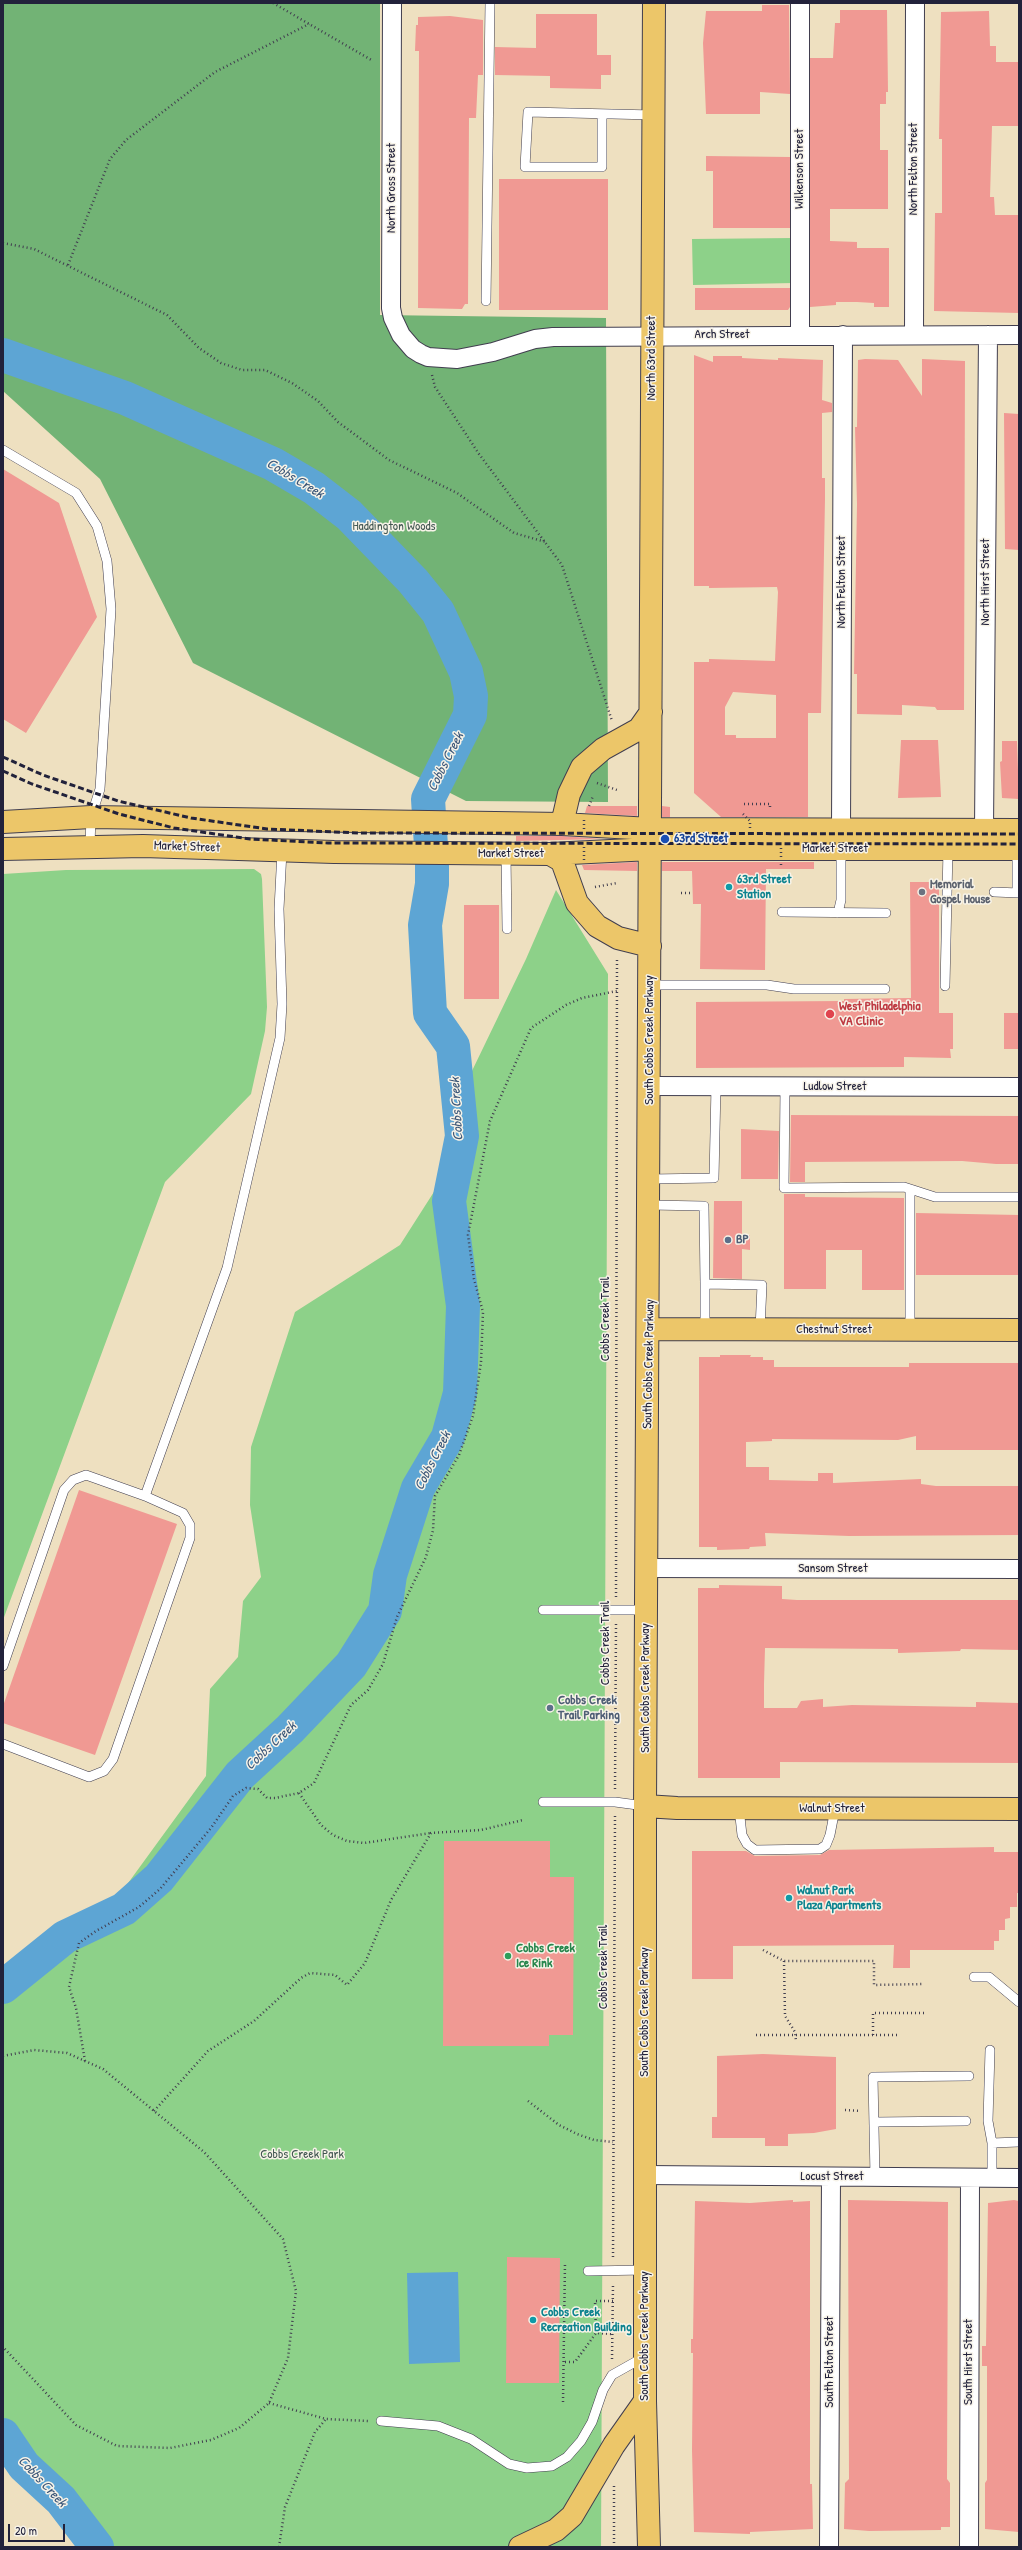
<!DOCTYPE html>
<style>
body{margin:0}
#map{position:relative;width:1022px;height:2550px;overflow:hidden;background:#eee0c0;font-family:"Patrick Hand",sans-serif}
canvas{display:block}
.frame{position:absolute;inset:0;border:4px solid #22223b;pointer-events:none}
.scale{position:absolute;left:8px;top:2524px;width:57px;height:18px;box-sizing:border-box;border:2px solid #22223b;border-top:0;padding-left:5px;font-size:12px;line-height:14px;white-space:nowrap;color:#22223b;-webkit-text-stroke:3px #f7f3e8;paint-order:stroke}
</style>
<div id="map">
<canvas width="1022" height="2550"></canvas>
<div class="frame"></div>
<div class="scale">20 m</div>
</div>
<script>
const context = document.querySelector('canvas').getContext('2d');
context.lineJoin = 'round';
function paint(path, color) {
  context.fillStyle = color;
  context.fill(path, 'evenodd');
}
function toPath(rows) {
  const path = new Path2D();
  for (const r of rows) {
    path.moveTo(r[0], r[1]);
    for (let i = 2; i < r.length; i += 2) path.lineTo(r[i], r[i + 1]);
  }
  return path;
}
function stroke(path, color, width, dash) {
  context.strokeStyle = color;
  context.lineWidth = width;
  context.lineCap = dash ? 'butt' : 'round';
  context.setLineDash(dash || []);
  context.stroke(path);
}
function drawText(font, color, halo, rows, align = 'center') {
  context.font = font + ' "Patrick Hand",sans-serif';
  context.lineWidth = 3;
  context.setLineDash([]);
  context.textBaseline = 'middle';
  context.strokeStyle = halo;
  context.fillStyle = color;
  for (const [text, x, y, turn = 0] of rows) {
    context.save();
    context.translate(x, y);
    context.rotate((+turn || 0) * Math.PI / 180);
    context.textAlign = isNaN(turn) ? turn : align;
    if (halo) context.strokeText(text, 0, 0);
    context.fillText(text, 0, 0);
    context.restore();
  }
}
const green = toPath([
 [793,238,794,283,693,285,692,239],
 [254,869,261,874,262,879,267,1007,265,1031,251,1094,165,1182,3,1620,3,874,66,870],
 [556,890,608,974,601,2547,105,2547,15,2472,3,2459,3,1982,115,1901,206,1776,210,1689,238,1657,243,1601,261,1577,250,1505,251,1447,295,1312,400,1245,446,1173,457,1102,526,959]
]);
const forest = toPath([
 [3,3,380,3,380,315,606,318,608,802,466,801,193,663,100,479,3,391]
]);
const water = toPath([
 [458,2272,460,2362,409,2364,407,2273]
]);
const river = toPath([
 [3,355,125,398,273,464,314,488,349,515,413,581,438,612,466,672,471,696,470,715,428,799,432,862,432,884,425,925,430,1013,453,1046,462,1136,449,1201,463,1306,460,1393,448,1437,418,1488,390,1575,385,1611,351,1665,290,1729,240,1775,159,1878,124,1909,65,1937,3,1987],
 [3,2435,24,2466,61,2500,97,2547]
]);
const building = toPath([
 [762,5,789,5,790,94,760,92,760,114,706,114,703,43,706,11,762,11],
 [840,10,887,10,888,92,886,92,886,104,880,104,880,150,888,150,888,209,830,209,830,241,857,242,857,248,889,248,889,307,874,307,874,303,857,302,836,302,836,305,810,307,810,58,833,58,835,23,840,23],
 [989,11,990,46,996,46,996,62,1019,62,1019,126,992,126,990,197,994,197,995,215,1019,215,1019,313,934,311,935,213,942,213,942,139,939,139,941,12],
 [536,14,597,14,597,55,611,55,611,75,601,75,601,89,550,88,550,76,495,75,495,47,536,48],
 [450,16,483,20,483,75,478,75,476,118,469,118,468,304,465,304,462,309,418,308,419,51,415,51,416,25,418,25,418,17],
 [706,156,790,157,790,228,713,228,713,171,706,171],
 [499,179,608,179,608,310,499,310],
 [695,288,790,288,790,307,788,310,695,310],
 [694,355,713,362,713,356,742,356,742,358,778,360,778,358,823,360,822,400,832,403,832,412,822,413,822,478,825,478,825,499,821,713,808,713,808,817,721,817,694,793,694,662,709,662,709,659,775,661,778,592,777,587,709,588,709,586,694,586],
 [733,692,776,695,776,738,736,738,736,735,725,735,725,707],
 [865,359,898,360,922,396,922,359,965,361,964,710,937,710,935,707,902,705,902,715,857,714,857,674,854,674,857,504,855,427,857,427,858,360],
 [1004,413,1019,414,1019,550,1005,549],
 [3,469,59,503,97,617,26,733,3,719],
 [901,740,938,740,941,797,898,798],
 [1002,741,1017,741,1019,799,1002,798,1000,762,1002,761],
 [587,806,637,806,637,816,585,813],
 [662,806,670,807,670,817,662,817],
 [516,836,562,836,603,839,516,841],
 [637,862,637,871,584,870,582,865],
 [662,862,814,862,814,869,766,869,765,970,700,969,701,904,693,904,692,871,662,871],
 [910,882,939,882,939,1013,953,1013,953,1049,950,1049,951,1058,904,1057,904,1067,696,1068,696,1002,844,1001,844,999,911,998],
 [464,905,499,905,499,999,464,999],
 [1004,1013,1019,1013,1019,1049,1004,1049],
 [791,1115,1019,1116,1019,1164,996,1164,962,1161,805,1162,805,1182,790,1182],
 [741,1129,779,1131,778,1179,741,1179],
 [784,1194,805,1194,805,1197,904,1198,904,1290,862,1290,862,1250,826,1250,826,1289,784,1289],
 [714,1201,742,1201,742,1235,750,1235,750,1250,742,1249,742,1279,713,1278],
 [916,1213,1019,1215,1019,1275,916,1275],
 [720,1355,751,1355,750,1357,763,1357,763,1360,774,1360,774,1367,909,1367,909,1363,1019,1363,1019,1450,916,1450,916,1436,898,1440,772,1439,772,1441,746,1442,746,1467,769,1467,769,1480,814,1481,818,1481,818,1473,833,1473,833,1483,921,1479,921,1484,936,1486,1019,1486,1019,1535,849,1536,765,1533,766,1546,750,1547,749,1549,717,1550,717,1547,699,1547,699,1357,720,1357],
 [79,1490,177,1524,95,1755,3,1723,3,1706],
 [719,1585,782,1586,782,1599,797,1600,1019,1600,1019,1650,961,1649,960,1651,898,1653,898,1649,765,1648,764,1684,764,1708,797,1708,801,1701,823,1699,823,1707,852,1705,976,1707,976,1702,1019,1703,1019,1763,780,1762,780,1778,698,1778,698,1588,719,1588],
 [444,1841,550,1841,550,1877,574,1877,573,2035,549,2035,549,2046,443,2046],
 [994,1847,994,1852,1019,1852,1019,1893,1017,1893,1017,1907,1010,1907,1010,1918,1005,1919,1005,1930,999,1930,999,1941,994,1941,994,1950,910,1950,910,1968,893,1968,894,1945,733,1946,733,1979,692,1979,692,1851,746,1851,755,1856,820,1855,829,1850],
 [763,2054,836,2057,836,2129,814,2133,788,2134,788,2146,765,2146,765,2138,712,2138,712,2117,717,2117,717,2056],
 [793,2200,793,2202,810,2201,810,2484,812,2484,813,2529,750,2532,750,2534,694,2532,692,2450,693,2353,691,2353,691,2339,693,2339,695,2201,750,2203],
 [848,2200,948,2202,947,2479,950,2483,950,2527,941,2527,941,2530,869,2531,844,2529,845,2483,849,2479],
 [1014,2200,1019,2201,1019,2532,985,2529,985,2483,987,2480,987,2366,982,2366,982,2346,986,2346,988,2203],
 [507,2257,560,2258,559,2383,506,2383]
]);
const path = toPath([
 [273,3,373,61],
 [3,243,34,249,167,315,199,348,221,363,242,370,265,370,292,383,318,401,338,422,389,460,457,493,514,533,546,542],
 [68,265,110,159,126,140,215,72,309,24],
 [432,375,435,387,479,454,562,565,612,721],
 [597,783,617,790],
 [744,804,770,804,770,809],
 [589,806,593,796],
 [595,887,617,883],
 [681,893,693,893],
 [616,1597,617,958],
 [615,1789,616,1624],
 [299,1793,321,1825,333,1835,347,1841,364,1843,431,1833],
 [763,1950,784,1961,874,1961,874,1985,924,1984],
 [784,1961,785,2016,795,2032,796,2041],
 [756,2035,897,2035],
 [873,2035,873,2013,924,2013],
 [3,2056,34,2050,67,2053,103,2069,204,2152,283,2239,296,2291,288,2358,269,2403,239,2428,211,2440,170,2448,117,2446,76,2425,3,2347],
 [85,2061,76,2008,69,1987,79,1943,96,1931,139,1907,160,1889,211,1828,233,1796,246,1788,258,1789,267,1798,275,1798,299,1793,314,1783,351,1705,368,1690,383,1664,397,1617,426,1557,433,1530,435,1496,459,1455,473,1416,481,1362,483,1312,474,1279,468,1235,490,1121,531,1028,566,1005,582,998,617,991],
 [528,2101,559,2125,577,2134,594,2140,613,2142],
 [845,2110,861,2111],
 [154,2111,208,2051,254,2021,301,1978,310,1973,335,1975,347,1985,365,1963,391,1900,431,1833,481,1830,523,1820],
 [613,2257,615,1816],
 [613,2301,595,2301,596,2333,613,2334],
 [612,2359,613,2284],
 [565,2362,575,2362,596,2333],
 [563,2402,565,2262],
 [269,2403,326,2419,368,2421],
 [279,2547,285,2507,315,2432,326,2419],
 [614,2547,614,2486]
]);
const service = toPath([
 [602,114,602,167,525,167,528,112,654,115],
 [486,301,490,3],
 [3,450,76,493,97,526,107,561,111,609,109,643,100,789,91,817,90,845],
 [1017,849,1017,893],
 [506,854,507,929],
 [994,892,1019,893],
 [782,912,886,913],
 [838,913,841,900,841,849],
 [650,985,767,985,794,989,885,989],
 [945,986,948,849],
 [785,1087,784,1188,904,1187,935,1197,1019,1197],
 [650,1179,714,1178,716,1086],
 [910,1189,910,1329],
 [650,1205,704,1206,705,1284,762,1285,760,1329],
 [705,1284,705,1329],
 [145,1496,227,1268,280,1038,282,1004,279,909,282,851],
 [543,1610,646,1610],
 [3,1666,64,1490,73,1480,86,1475,145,1496,183,1513,190,1525,190,1538,113,1759,104,1771,89,1777,3,1744],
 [543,1802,615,1802,645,1806],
 [739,1808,742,1835,747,1844,755,1850,820,1849,826,1845,830,1835,835,1809],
 [974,1977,989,1977,1019,2002],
 [990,2050,988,2121,992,2143],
 [874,2122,966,2121],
 [875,2177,873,2077,969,2076],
 [992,2178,992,2143,1019,2142],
 [588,2271,645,2270],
 [381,2421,438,2426,471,2439,509,2464,527,2468,552,2466,567,2457,581,2441,592,2422,603,2390,612,2375,644,2357]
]);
const minor = toPath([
 [392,3,391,308,393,318,401,335,413,349,421,354,428,357,457,359,493,352,535,339,553,337,1019,335],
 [800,335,800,3],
 [914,335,915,3],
 [841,829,843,335],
 [984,829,988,335],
 [650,1086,1019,1087],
 [647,1568,1019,1569],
 [645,2175,1019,2178],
 [829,2547,831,2178],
 [969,2547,970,2178]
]);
const primary = toPath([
 [3,822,91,817,562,824,651,829,1019,830],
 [562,824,569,794,582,767,603,749,639,729,651,712],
 [3,849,143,846,334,852,550,854,651,849,1019,849],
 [550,854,562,861,577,903,597,926,618,938,650,946],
 [649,1329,1019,1330],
 [645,1806,677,1808,1019,1809],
 [520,2547,556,2530,572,2516,614,2445,645,2401],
 [649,2547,645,2401,645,1806,654,3]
]);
const rail = toPath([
 [3,757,43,775,118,801,191,818,267,829,359,833,1019,834],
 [3,771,32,784,119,814,174,828,250,839,328,843,1019,844]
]);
const pathBridge = toPath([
 [743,814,750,821,750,831],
 [584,820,584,830],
 [584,847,584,860],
 [781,865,781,848]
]);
const markers = [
 [665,839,5,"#1a4fb4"],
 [729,887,4,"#0f9aa8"],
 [922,892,4,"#6b7280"],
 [830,1014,5,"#e0444e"],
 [728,1240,4,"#5c6f8a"],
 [550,1708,4,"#5c6f8a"],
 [789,1898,4,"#0f9aa8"],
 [508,1956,4,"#2e9e5b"],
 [533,2320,4,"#0f9aa8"]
];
const streetNames = [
 ["Wilkenson Street",800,169,-90],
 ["North Felton Street",914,169,-90],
 ["North Gross Street",392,188,-90],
 ["Arch Street",722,335],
 ["North 63rd Street",652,358,-90],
 ["North Felton Street",842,582,-90],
 ["North Hirst Street",986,582,-90],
 ["Market Street",187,847,2],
 ["Market Street",835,849],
 ["Market Street",511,854],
 ["South Cobbs Creek Parkway",650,1040,-90],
 ["Ludlow Street",835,1087],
 ["Cobbs Creek Trail",606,1319,-90],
 ["Chestnut Street",834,1330],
 ["South Cobbs Creek Parkway",649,1364,-89],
 ["Sansom Street",833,1569],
 ["Cobbs Creek Trail",606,1643,-90],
 ["South Cobbs Creek Parkway",646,1688,-90],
 ["Walnut Street",832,1809],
 ["Cobbs Creek Trail",604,1967,-90],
 ["South Cobbs Creek Parkway",645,2012,-90],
 ["Locust Street",832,2177],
 ["South Cobbs Creek Parkway",645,2336,-90],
 ["South Felton Street",830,2362,-90],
 ["South Hirst Street",969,2362,-90]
];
const parkNames = [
 ["Haddington Woods",394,527],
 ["Cobbs Creek Park",302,2155]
];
const transitNames = [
 ["63rd Street",674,839]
];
const cultureNames = [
 ["63rd Street",737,880],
 ["Station",737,895],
 ["Walnut Park",797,1891],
 ["Plaza Apartments",797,1906],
 ["Cobbs Creek",541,2313],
 ["Recreation Building",541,2328]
];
const worshipNames = [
 ["Memorial",930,885],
 ["Gospel House",930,900]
];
const healthNames = [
 ["West Philadelphia",839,1007],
 ["VA Clinic",839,1022]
];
const serviceNames = [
 ["BP",736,1240],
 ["Cobbs Creek",558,1701],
 ["Trail Parking",558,1716]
];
const leisureNames = [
 ["Cobbs Creek",516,1949],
 ["Ice Rink",516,1964]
];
const waterNames = [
 ["Cobbs Creek",295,479,31],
 ["Cobbs Creek",446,762,-63],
 ["Cobbs Creek",457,1109,-93],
 ["Cobbs Creek",433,1461,-63],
 ["Cobbs Creek",271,1746,-43],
 ["Cobbs Creek",42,2482,47]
];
paint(green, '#8dd189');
paint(forest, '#72b375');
paint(water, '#5da5d4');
stroke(river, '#5da5d4', 34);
paint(building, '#f09993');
stroke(service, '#413e4f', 10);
stroke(minor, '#413e4f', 20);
stroke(primary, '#413e4f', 24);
stroke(path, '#413e4f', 2.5, [1, 3]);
stroke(service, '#fff', 9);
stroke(minor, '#fff', 18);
stroke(primary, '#ecc669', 22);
stroke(rail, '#22223b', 3, [6, 3]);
stroke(pathBridge, '#413e4f', 2.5, [1, 3]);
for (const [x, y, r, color] of markers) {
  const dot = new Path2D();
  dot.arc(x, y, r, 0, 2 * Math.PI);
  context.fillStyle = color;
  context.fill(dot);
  stroke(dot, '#f7f3e8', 1.5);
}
drawText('13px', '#22223b', '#f7f3e8', streetNames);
drawText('13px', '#425752', '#f7f3e8', parkNames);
drawText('bold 13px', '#164399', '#f7f3e8', transitNames, 'left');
drawText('bold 13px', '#0d838f', '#f7f3e8', cultureNames, 'left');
drawText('bold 13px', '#5b616d', '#f7f3e8', worshipNames, 'left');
drawText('bold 13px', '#be3a42', '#f7f3e8', healthNames, 'left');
drawText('bold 13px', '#4e5e75', '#f7f3e8', serviceNames, 'left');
drawText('bold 13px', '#27864d', '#f7f3e8', leisureNames, 'left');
drawText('italic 14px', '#3a5678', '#f7f3e8', waterNames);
</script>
